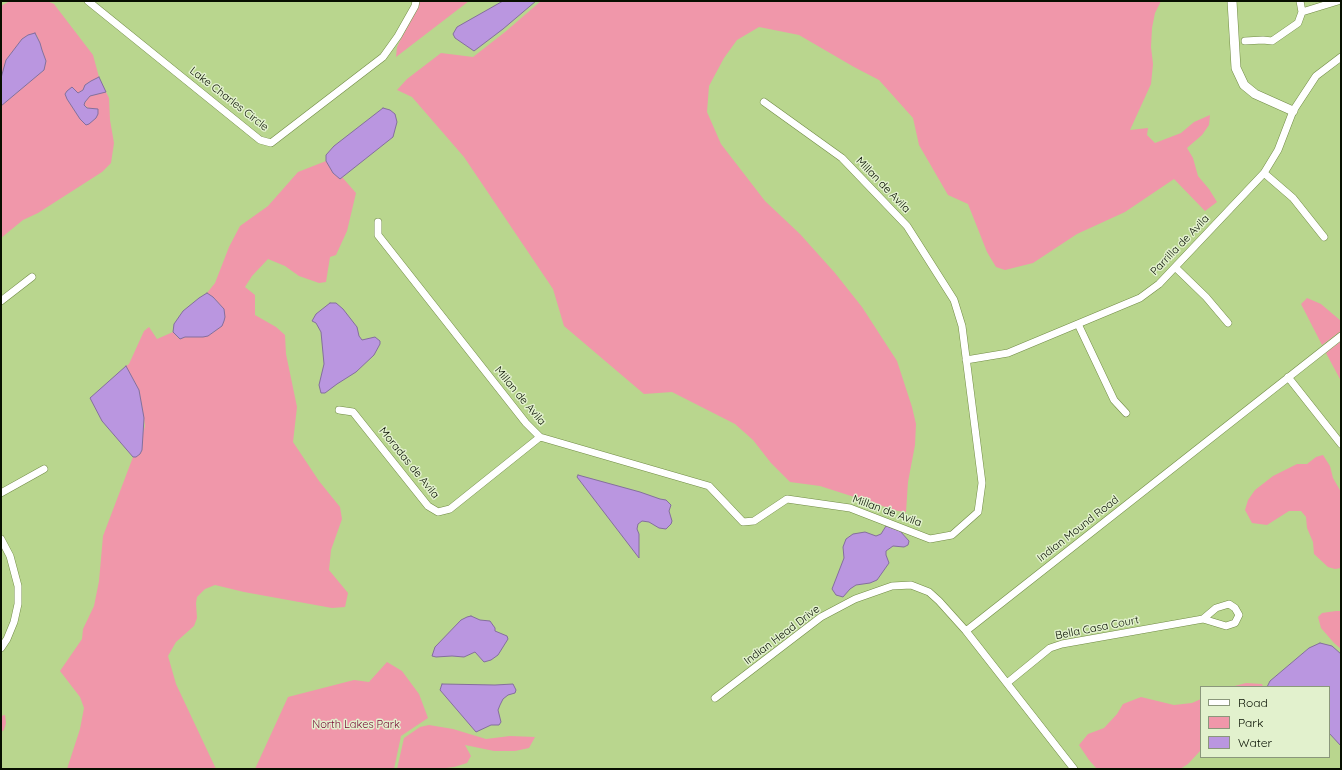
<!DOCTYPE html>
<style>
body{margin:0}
#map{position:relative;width:1342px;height:770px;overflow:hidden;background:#b9d68e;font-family:Quicksand,sans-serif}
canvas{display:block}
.frame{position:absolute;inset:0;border:2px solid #070f00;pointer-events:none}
.legend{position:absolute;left:1200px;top:686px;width:130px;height:72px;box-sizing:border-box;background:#e2f1cd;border:1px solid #8a977b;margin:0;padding:5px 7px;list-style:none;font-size:12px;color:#070f00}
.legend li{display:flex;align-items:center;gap:8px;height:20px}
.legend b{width:20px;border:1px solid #8a977b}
</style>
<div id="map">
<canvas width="1342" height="770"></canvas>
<div class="frame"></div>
<ul class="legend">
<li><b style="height:5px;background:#fff"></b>Road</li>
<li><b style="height:11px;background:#f097aa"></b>Park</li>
<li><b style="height:11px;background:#ba96e0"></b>Water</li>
</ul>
</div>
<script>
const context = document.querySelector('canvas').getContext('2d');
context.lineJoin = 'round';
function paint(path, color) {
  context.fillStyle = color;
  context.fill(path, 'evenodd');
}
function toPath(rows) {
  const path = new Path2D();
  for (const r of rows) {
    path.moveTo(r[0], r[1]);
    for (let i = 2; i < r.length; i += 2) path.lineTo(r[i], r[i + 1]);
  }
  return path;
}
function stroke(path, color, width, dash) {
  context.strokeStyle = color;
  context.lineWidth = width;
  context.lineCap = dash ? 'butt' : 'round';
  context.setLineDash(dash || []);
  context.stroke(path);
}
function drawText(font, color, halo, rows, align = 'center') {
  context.font = font + ' Quicksand,sans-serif';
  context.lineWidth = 3;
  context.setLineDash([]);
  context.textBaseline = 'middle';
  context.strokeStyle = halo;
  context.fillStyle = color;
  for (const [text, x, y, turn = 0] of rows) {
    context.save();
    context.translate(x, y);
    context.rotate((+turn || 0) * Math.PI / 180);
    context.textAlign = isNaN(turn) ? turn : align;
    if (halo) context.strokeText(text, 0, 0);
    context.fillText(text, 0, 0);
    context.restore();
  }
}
const green = toPath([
 [10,1,47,1,54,4,93,55,99,77,91,81,85,85,83,90,78,93,74,89,67,91,65,94,67,99,80,119,93,108,90,109,84,105,87,99,90,96,106,92,109,98,110,120,114,143,111,163,102,172,38,213,23,220,1,238,1,106,44,70,46,61,37,35,28,35,22,39,6,60,1,78,1,6],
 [420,1,469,1,396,57,397,47,401,39,418,8],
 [541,1,1161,1,1155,13,1152,28,1151,47,1153,64,1151,84,1130,130,1148,128,1147,135,1155,143,1181,133,1194,122,1210,115,1209,125,1202,135,1187,148,1193,158,1198,176,1209,189,1217,202,1205,211,1174,179,1125,212,1077,234,1033,263,1005,270,996,267,987,252,968,204,948,195,919,145,913,118,879,80,854,67,799,35,759,27,737,40,724,58,709,86,707,112,721,144,765,201,800,234,835,273,862,307,897,361,912,407,916,424,915,445,908,482,906,512,898,511,820,486,790,482,771,463,753,440,735,424,672,392,644,394,564,326,553,289,464,157,412,97,397,90,407,79,441,53,473,57,505,32],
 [326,161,333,173,340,179,342,177,356,193,347,231,336,255,330,257,326,282,319,283,299,276,285,266,268,259,252,276,245,287,255,295,255,315,276,327,285,335,286,354,297,407,293,442,319,481,340,507,342,519,331,550,329,570,348,593,345,607,332,608,244,592,215,585,205,589,197,597,196,603,197,618,194,626,176,642,168,656,176,684,216,769,67,769,80,729,84,708,80,697,60,671,82,639,83,629,94,606,99,581,103,536,133,457,136,457,140,454,142,450,143,433,145,426,142,406,139,390,126,366,129,364,144,331,149,327,157,339,173,332,178,338,211,334,222,326,224,309,213,297,207,293,215,283,229,247,240,226,268,206,298,172],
 [1307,298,1321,304,1341,321,1341,331,1322,345,1301,304],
 [1341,341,1341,381,1326,353],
 [1323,455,1330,466,1333,478,1341,492,1341,568,1335,569,1328,567,1314,554,1313,542,1307,528,1306,517,1301,511,1289,511,1267,525,1252,523,1245,510,1248,500,1255,490,1273,476,1297,464,1307,464,1316,457],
 [1336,611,1341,611,1341,649,1334,643,1321,628,1318,617,1322,613],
 [387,662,402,671,419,694,428,718,401,736,394,769,255,769,288,697,354,680,369,682],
 [1246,683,1262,684,1263,687,1231,687],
 [1141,697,1174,705,1192,703,1201,699,1201,750,1188,764,1180,769,1097,769,1089,760,1079,745,1088,734,1104,728,1117,714,1123,704],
 [5,715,6,723,4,730,1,732,1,716],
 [429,725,453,729,486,739,510,736,535,737,529,748,515,751,494,751,465,745,471,756,467,763,454,767,437,769,397,769,404,738,420,727]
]);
const water = toPath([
 [503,1,536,1,503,29,474,51,455,38,453,34,457,27,503,1],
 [35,33,40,43,42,50,46,61,44,70,1,106,1,78,6,60,22,39,28,35,35,33],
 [99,77,106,92,90,96,85,102,84,105,87,108,98,109,98,114,96,118,89,124,86,125,80,119,67,99,65,94,67,91,72,87,78,93,83,90,85,85,91,81,99,77],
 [383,108,390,110,395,114,397,122,393,137,340,179,333,173,326,161,326,155,334,146,383,108],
 [207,293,213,297,224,309,225,317,224,321,222,326,208,336,203,337,185,337,180,339,173,332,174,324,183,311,199,298,207,293],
 [330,303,336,303,343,309,357,327,359,336,362,340,375,337,380,341,380,344,374,355,356,372,337,384,325,393,321,393,319,385,324,364,321,332,316,323,312,321,316,314,330,303],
 [126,366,139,390,144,418,142,450,140,454,136,457,133,457,102,421,90,398,126,366],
 [578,475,640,492,660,499,666,500,671,505,669,511,672,521,671,524,666,529,659,528,649,522,642,521,638,524,637,529,639,534,639,558,577,477,578,475],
 [886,526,900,531,909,541,908,545,904,547,893,546,886,551,886,555,889,563,877,580,870,583,856,585,850,589,843,597,836,595,832,589,844,558,843,547,846,539,853,534,865,532,876,536,881,534,886,526],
 [471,616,480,620,490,621,495,628,495,631,507,636,508,639,498,655,491,660,484,662,475,652,464,657,452,656,436,657,432,656,435,647,461,620,467,617,471,616],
 [1320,643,1332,646,1341,654,1341,746,1329,733,1329,687,1267,687,1270,681,1309,648,1320,643],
 [442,684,495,685,513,684,516,690,515,693,508,695,503,699,500,705,498,710,501,722,499,725,491,725,476,732,440,690,442,684]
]);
const minor = toPath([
 [88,1,260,140,271,143,383,57,398,36,415,6,416,1],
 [1300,1,1302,12],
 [1245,41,1263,40,1272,41,1298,23,1302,12,1338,1],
 [1264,173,1293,198,1324,237],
 [378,222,378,235,526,423,540,437,709,486,743,522,754,521,787,499,850,508,930,539,952,535,978,512,982,483,962,326,954,300,907,226,842,158,764,102],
 [1175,267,1206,297,1228,323],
 [1,301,32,277],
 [1078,324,1114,400,1126,413],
 [966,360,1008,353,1140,298,1159,284,1264,173,1278,150,1293,111,1316,76,1341,57],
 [1288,377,1341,444],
 [339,410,353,412,428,506,438,512,450,509,540,437],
 [1,493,44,469],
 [1,539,10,556,18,586,18,604,14,622,7,639,1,648],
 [966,631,1341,336],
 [1007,683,1050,648,1062,644,1203,619,1226,626,1235,623,1239,615,1235,608,1229,604,1216,608,1203,619],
 [715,698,821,617,855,599,892,586,911,585,929,592,939,601,966,631,1074,769]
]);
const tertiary = toPath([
 [1232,1,1236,68,1244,85,1255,94,1293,111]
]);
const streetNames = [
 ["Lake Charles Circle",229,99,38],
 ["Millan de Avila",883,185,46],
 ["Parrilla de Avila",1180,245,-46],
 ["Millan de Avila",520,396,50],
 ["Moradas de Avila",409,463,51],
 ["Millan de Avila",887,511,20],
 ["Indian Mound Road",1078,529,-38],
 ["Bella Casa Court",1097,628,-11],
 ["Indian Head Drive",782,635,-37]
];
const parkNames = [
 ["North Lakes Park",356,725]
];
paint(green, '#f097aa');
paint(water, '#ba96e0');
stroke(water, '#846e9d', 1);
stroke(minor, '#718b45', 8);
stroke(tertiary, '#718b45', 10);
stroke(minor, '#fff', 7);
stroke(tertiary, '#fff', 9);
drawText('11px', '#070f00', '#e2f1cd', streetNames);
drawText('11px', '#760733', '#e2f1cd', parkNames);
</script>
